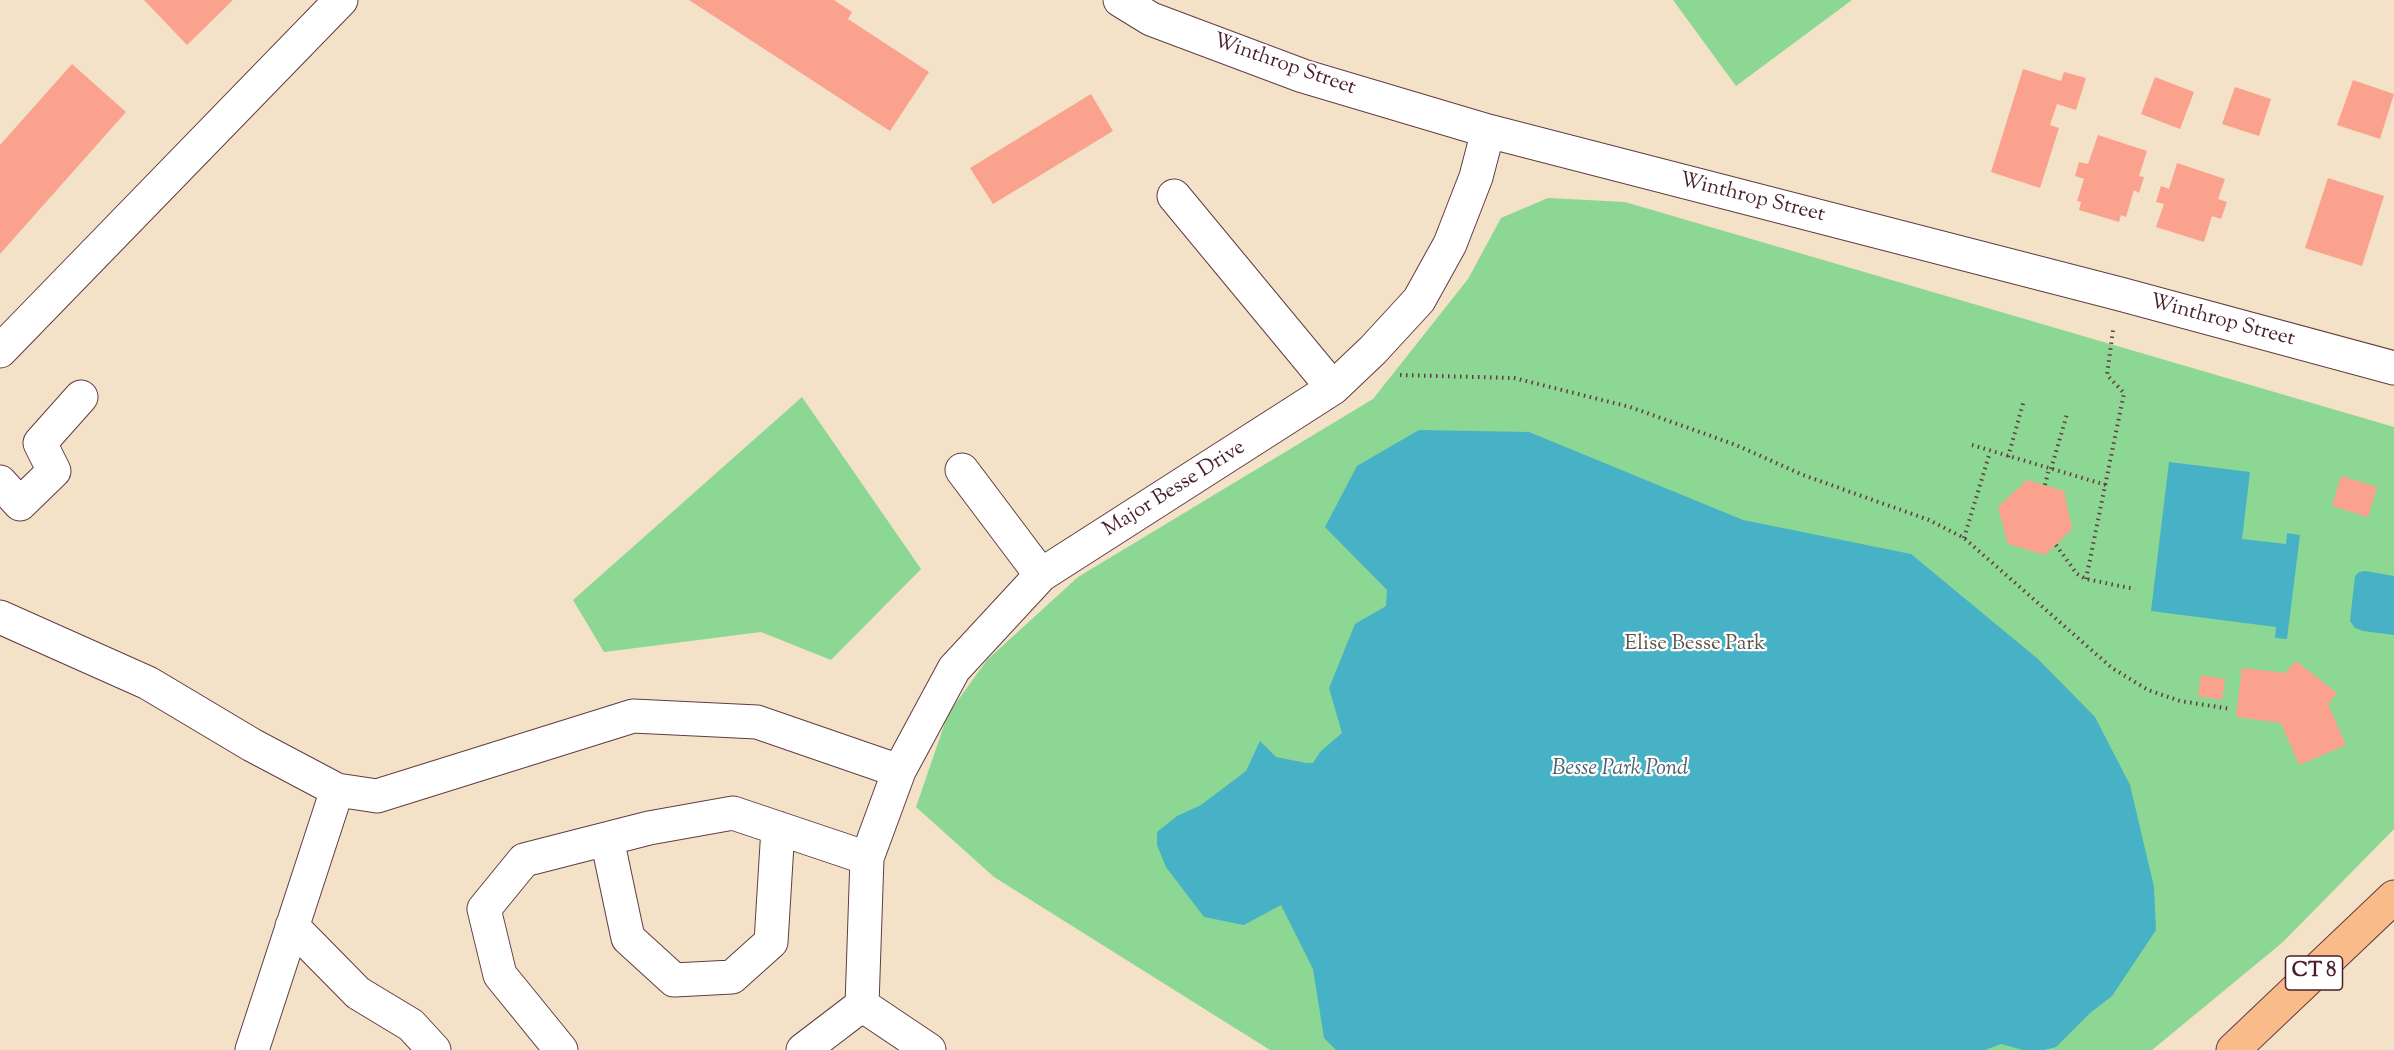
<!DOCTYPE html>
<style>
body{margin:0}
canvas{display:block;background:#f3e2c7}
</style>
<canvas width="2394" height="1050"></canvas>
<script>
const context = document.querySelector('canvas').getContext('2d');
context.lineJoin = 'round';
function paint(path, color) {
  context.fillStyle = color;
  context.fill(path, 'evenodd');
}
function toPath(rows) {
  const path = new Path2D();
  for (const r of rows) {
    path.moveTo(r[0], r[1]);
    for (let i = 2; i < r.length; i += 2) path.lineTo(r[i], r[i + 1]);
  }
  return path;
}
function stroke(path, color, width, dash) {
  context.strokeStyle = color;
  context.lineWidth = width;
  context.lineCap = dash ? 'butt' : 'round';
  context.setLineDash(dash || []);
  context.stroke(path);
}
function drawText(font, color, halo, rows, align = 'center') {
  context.font = font + ' "Sorts Mill Goudy",serif';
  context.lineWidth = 4.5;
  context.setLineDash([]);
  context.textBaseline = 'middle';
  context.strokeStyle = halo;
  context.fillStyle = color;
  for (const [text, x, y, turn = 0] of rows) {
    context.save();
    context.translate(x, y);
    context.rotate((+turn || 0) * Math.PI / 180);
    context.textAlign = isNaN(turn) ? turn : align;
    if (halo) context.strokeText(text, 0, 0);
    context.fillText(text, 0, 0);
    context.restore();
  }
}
const green = toPath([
 [1673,0,1852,0,1736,86],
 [1548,198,1625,202,2394,427,2394,829,2283,942,2152,1050,1270,1050,994,877,916,807,948,714,987,660,1078,577,1373,399,1468,279,1501,218],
 [802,397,921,569,831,660,761,632,604,652,573,600]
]);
const water = toPath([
 [1419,430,1529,432,1743,520,1911,554,2038,659,2095,717,2130,785,2154,887,2156,930,2112,996,2090,1013,2056,1047,2044,1050,2023,1050,2001,1044,1985,1050,1336,1050,1324,1038,1313,969,1281,905,1244,925,1204,917,1166,867,1157,845,1157,832,1177,816,1201,805,1246,771,1260,741,1276,757,1306,763,1313,763,1320,752,1342,733,1329,688,1355,624,1386,606,1387,590,1325,527,1357,466],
 [2169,462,2250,472,2242,539,2286,544,2287,533,2300,535,2287,639,2275,638,2276,627,2151,611],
 [2365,571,2394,576,2394,635,2363,631,2355,628,2350,621,2355,576,2359,572]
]);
const building = toPath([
 [144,0,233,0,187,45],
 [689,0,834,0,852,12,848,19,929,72,890,131],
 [72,64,126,112,0,254,0,145],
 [2023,69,2061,81,2064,72,2086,78,2076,110,2057,104,2050,125,2059,128,2040,188,1991,172],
 [2155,77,2194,92,2180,129,2141,114],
 [2353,80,2394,94,2380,139,2337,125],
 [2235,87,2271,99,2259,136,2222,124],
 [1091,94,1113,131,993,204,970,168],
 [2098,135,2147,151,2139,176,2144,177,2139,193,2134,190,2126,217,2121,215,2119,222,2079,210,2081,202,2077,201,2084,179,2075,176,2079,162,2088,164],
 [2177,163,2225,179,2218,199,2227,202,2221,219,2212,216,2204,242,2156,227,2164,204,2156,202,2161,186,2169,189],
 [2328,178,2384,196,2362,266,2305,248],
 [2341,476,2377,487,2368,517,2332,506],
 [2027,480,2064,491,2072,529,2045,555,2008,544,1998,507],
 [2296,661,2337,693,2328,704,2346,745,2299,765,2281,723,2236,717,2242,668,2285,673],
 [2201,675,2225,679,2222,700,2198,696]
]);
const path = toPath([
 [1400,375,1514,378,1630,407,1736,445,1803,475,1929,520,1964,538,2112,668,2148,690,2180,701,2231,709],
 [1972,445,2106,485],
 [2008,457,2024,400],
 [2051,469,2067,414],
 [2045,485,2049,469],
 [1964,538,1990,452],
 [2056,545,2077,574,2086,579,2135,589],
 [2086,579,2124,393,2107,375,2113,330]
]);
const minor = toPath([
 [1120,0,1151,19,1303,76,1488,131,2120,294,2394,368],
 [1174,196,1333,388],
 [0,351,341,0],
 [962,470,1041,575],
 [0,482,20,504,54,471,40,443,81,397],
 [0,617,148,683,252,745,337,790,377,796,633,716,757,722,899,771],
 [607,839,628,938,674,980,732,977,771,942,778,828],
 [292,926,358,993,411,1025,434,1050],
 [252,1050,337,790],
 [561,1050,500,975,484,909,524,860,649,828,733,813,867,858],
 [803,1050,862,1005],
 [929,1050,862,1005,867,858,899,771,954,669,1041,575,1333,388,1373,350,1419,300,1450,244,1476,177,1488,131]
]);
const highway = toPath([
 [2233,1050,2394,897]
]);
const shields = [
 [2314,973,57]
];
const shieldNames = [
 ["CT 8",2314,973]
];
const streetNames = [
 ["Winthrop Street",1284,66,19],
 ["Winthrop Street",1752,199,14],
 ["Winthrop Street",2222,322,15],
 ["Major Besse Drive",1175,490,-32]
];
const parkNames = [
 ["Elise Besse Park",1695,645]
];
const waterNames = [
 ["Besse Park Pond",1620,770]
];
paint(green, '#8cd794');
paint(water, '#47b1c5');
paint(building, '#faa28d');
stroke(minor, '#633c42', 35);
stroke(highway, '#633c42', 35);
stroke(path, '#633c42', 4, [1.5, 4.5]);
stroke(minor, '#fff', 33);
stroke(highway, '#fabb8b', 33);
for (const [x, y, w] of shields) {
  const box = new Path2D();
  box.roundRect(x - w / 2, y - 17, w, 34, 4.5);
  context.fillStyle = '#fff';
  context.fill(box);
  stroke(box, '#4a1f2b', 1.5);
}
drawText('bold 20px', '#4a1f2b', null, shieldNames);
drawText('21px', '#4a1f2b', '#fff', streetNames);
drawText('21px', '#5e564a', '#fff', parkNames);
drawText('italic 22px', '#496170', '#fff', waterNames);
</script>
